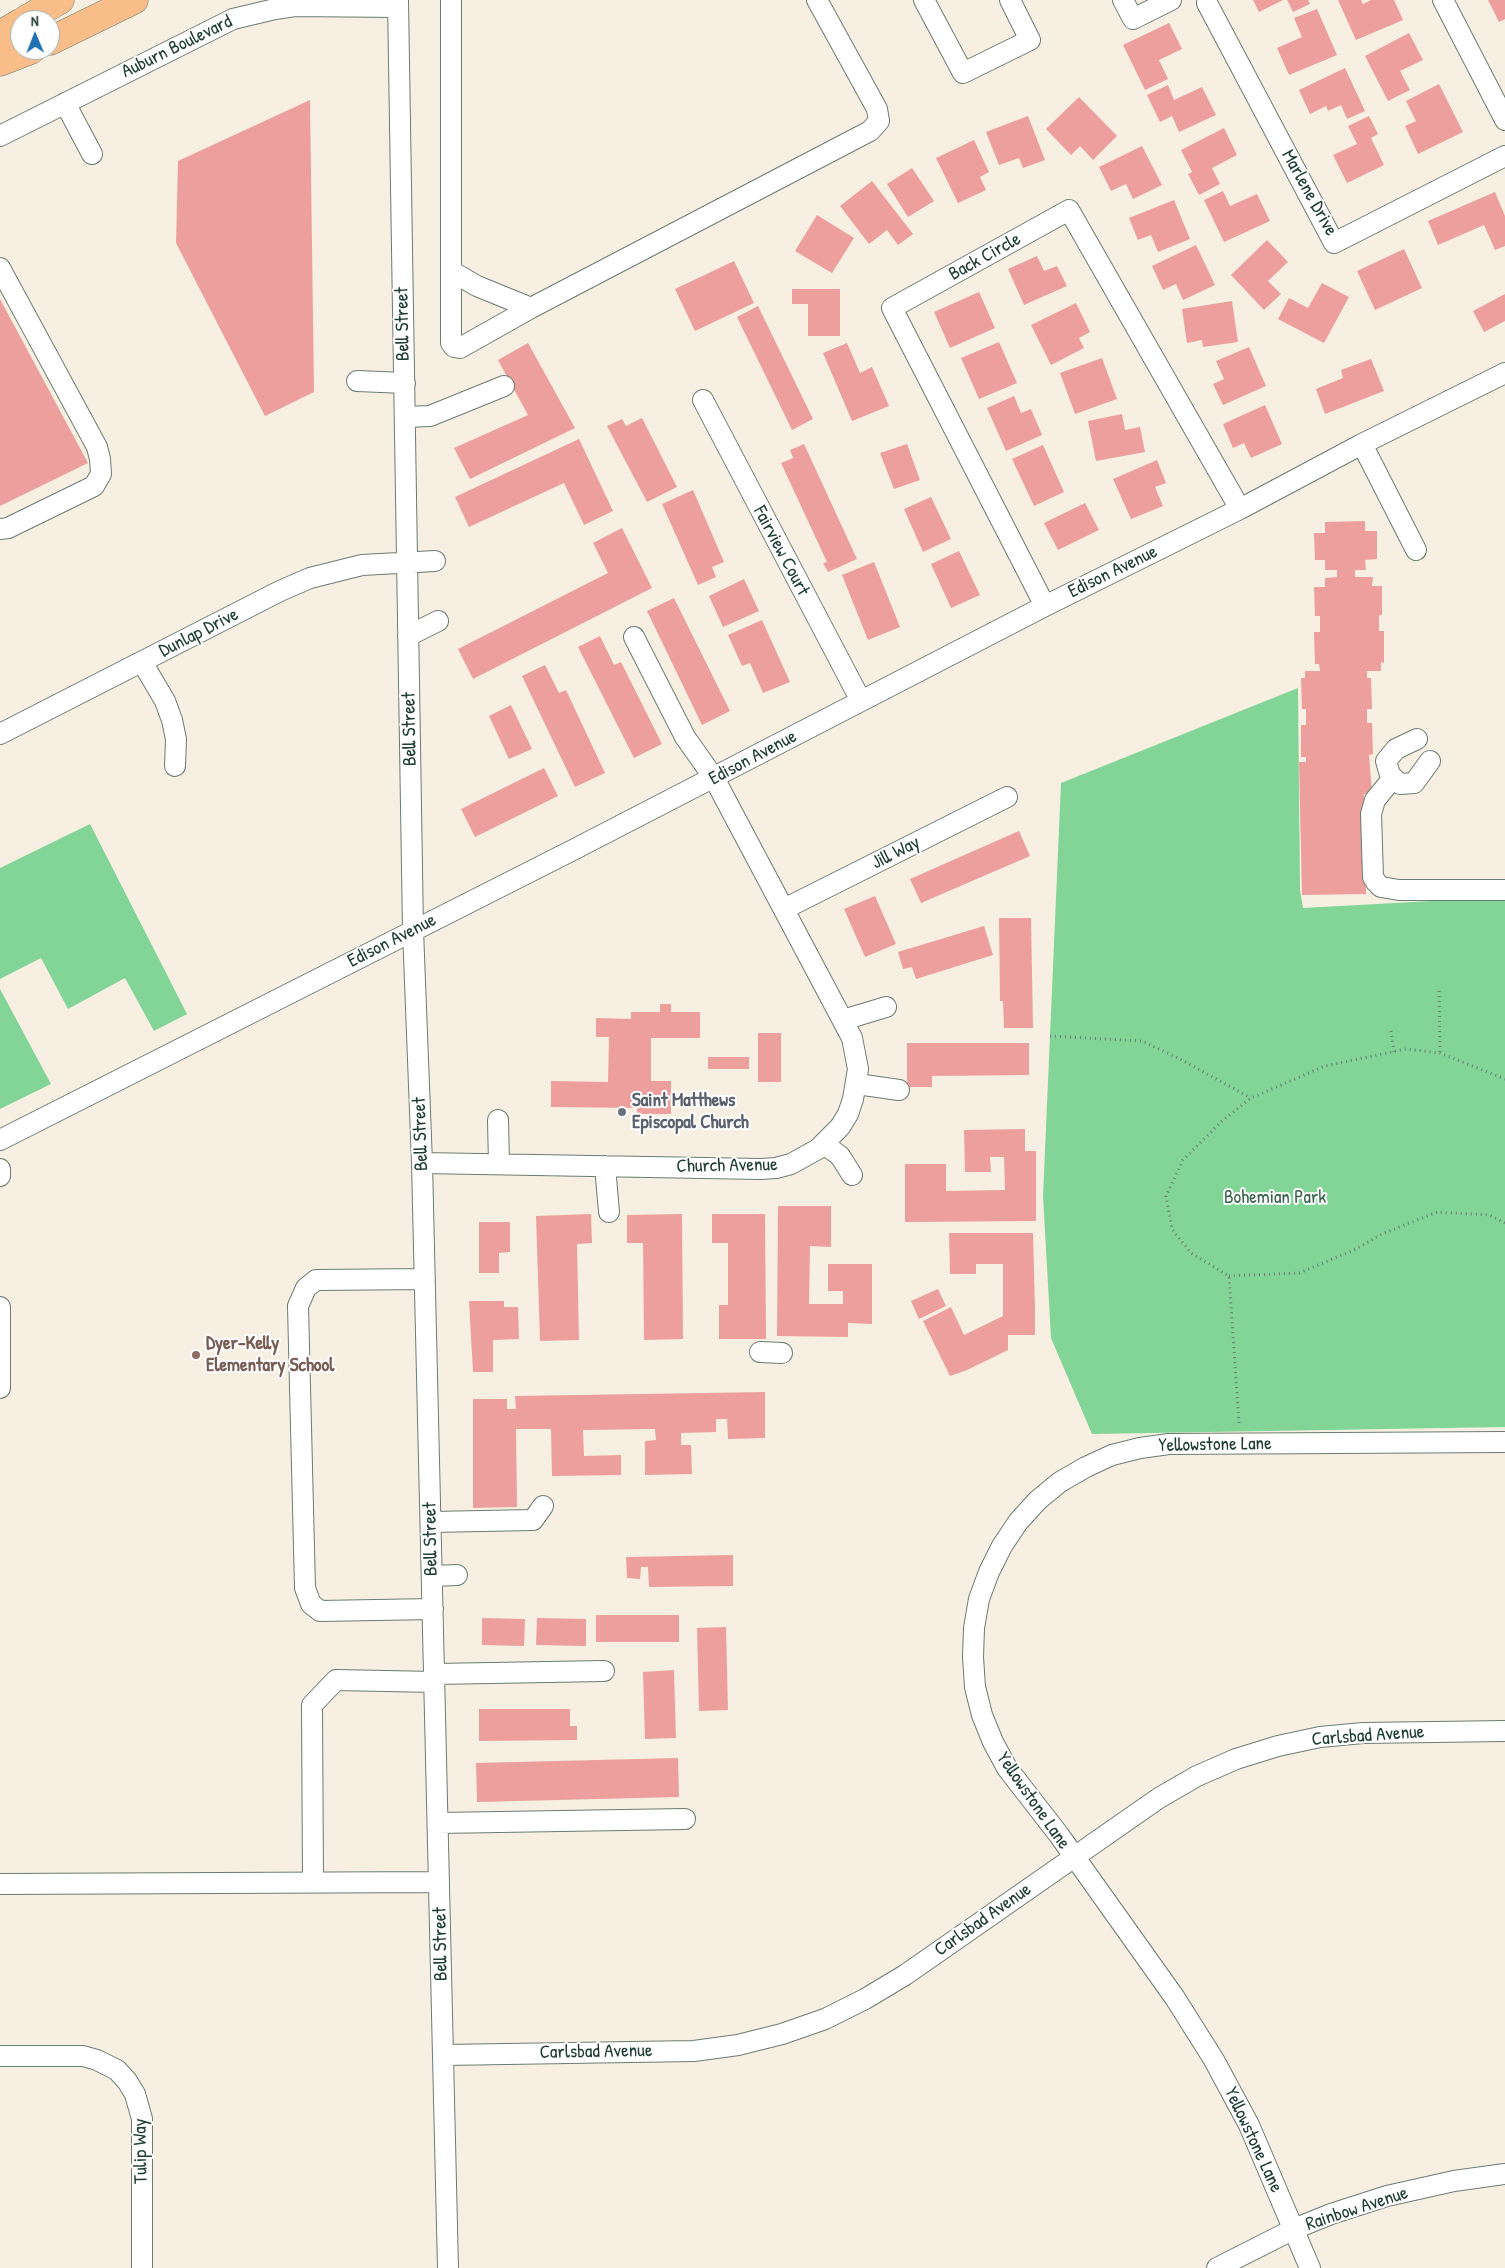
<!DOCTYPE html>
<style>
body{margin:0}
#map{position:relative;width:1505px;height:2268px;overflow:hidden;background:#f7f0e2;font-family:"Patrick Hand",sans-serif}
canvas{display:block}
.north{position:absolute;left:10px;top:10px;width:50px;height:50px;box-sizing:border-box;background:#fff;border:1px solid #a5b1ae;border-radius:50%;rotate:359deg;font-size:14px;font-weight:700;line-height:20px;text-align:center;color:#1f3d34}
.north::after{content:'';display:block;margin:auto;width:18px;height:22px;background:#1f6fb2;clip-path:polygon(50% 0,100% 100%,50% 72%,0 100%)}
</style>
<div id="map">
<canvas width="1505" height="2268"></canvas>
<div class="north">N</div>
</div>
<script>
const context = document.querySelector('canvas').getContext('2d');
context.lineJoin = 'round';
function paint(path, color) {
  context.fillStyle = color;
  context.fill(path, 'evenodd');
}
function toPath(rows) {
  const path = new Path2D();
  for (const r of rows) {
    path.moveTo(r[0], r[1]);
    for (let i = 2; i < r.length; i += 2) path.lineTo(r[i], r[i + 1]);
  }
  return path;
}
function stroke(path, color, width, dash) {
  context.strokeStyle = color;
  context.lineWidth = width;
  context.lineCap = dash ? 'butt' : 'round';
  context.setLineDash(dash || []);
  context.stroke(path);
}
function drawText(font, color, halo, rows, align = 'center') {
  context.font = font + ' "Patrick Hand",sans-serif';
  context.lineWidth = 4;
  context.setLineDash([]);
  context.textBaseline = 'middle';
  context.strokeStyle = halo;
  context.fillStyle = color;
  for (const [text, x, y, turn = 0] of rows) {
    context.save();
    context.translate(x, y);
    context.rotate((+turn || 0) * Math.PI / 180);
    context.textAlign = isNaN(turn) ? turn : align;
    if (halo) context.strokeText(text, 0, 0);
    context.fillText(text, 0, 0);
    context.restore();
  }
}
const green = toPath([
 [1298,688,1300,890,1303,908,1505,897,1505,1427,1092,1434,1051,1338,1043,1196,1061,783],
 [90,824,187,1014,154,1031,125,978,68,1009,41,958,0,979,0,868],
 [0,989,51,1084,0,1109]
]);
const building = toPath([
 [1253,0,1283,0,1259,12],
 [1287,0,1308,0,1310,4,1293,12],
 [1338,0,1361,0,1363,4,1371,0,1394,0,1403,20,1356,40],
 [1488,0,1505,0,1505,19,1499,22],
 [1317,9,1337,55,1289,75,1277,48,1302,37,1294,18],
 [1169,23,1182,49,1159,60,1168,79,1145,90,1123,45],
 [1409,33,1423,60,1400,71,1410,90,1388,101,1365,56],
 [1345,68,1365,111,1347,119,1341,105,1328,111,1326,106,1310,114,1299,90],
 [1439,84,1463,132,1418,154,1405,126,1416,121,1406,101],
 [1168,85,1174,100,1202,87,1216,115,1179,132,1172,116,1160,122,1147,95],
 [1079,97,1117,136,1093,160,1080,146,1071,155,1046,129],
 [310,100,314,392,265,416,176,243,178,161],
 [1028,116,1045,160,1023,168,1019,158,999,165,986,132],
 [1369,116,1378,134,1371,138,1384,165,1347,183,1333,155,1357,144,1348,126],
 [1224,128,1237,155,1212,168,1220,184,1199,195,1188,174,1192,172,1181,150],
 [974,140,989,172,980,177,986,190,958,203,936,158],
 [1142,146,1162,185,1133,199,1126,184,1111,191,1099,167],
 [912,168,934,201,908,217,887,184],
 [872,181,913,234,898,245,887,230,869,244,840,206],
 [1223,191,1230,206,1257,194,1270,221,1224,242,1204,200],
 [1495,192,1505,216,1505,246,1495,250,1484,225,1438,245,1428,221],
 [1174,200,1190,239,1158,252,1151,235,1138,240,1129,218],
 [817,215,854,238,832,273,795,251],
 [1267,240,1288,262,1268,281,1281,294,1264,310,1231,275],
 [1196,245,1215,285,1183,300,1176,284,1163,290,1152,266],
 [1404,249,1422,288,1375,310,1357,271],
 [1037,256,1044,271,1057,266,1067,286,1024,305,1008,269],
 [734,261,754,303,695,331,675,289],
 [1322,283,1349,297,1324,343,1278,319,1289,298,1308,308],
 [792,289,840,289,840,336,808,336,808,304,792,304],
 [979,292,995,328,950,348,934,312],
 [1505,294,1505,321,1484,332,1473,311],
 [0,299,88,463,0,506],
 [1232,301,1238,342,1203,347,1202,340,1187,343,1182,309],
 [1076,303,1090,332,1079,338,1084,348,1051,365,1031,325],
 [758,306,813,419,792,430,737,317],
 [999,342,1017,383,979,399,961,358],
 [528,343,575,428,470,479,454,448,528,415,498,360],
 [847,343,860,373,872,367,889,406,852,421,823,353],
 [1249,347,1266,386,1223,405,1213,384,1224,379,1216,361],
 [1102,358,1117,399,1075,414,1060,373],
 [1371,359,1384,391,1325,414,1316,389,1343,378,1341,370],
 [1014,396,1021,413,1031,409,1042,435,1006,451,987,408],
 [1265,405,1282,444,1251,458,1244,443,1233,448,1223,424],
 [1122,414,1125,430,1140,427,1145,452,1096,461,1088,421],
 [642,418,677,487,647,502,607,426,622,419,626,426],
 [579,439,613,511,584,525,564,483,469,527,455,497],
 [804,444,857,559,828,572,823,563,827,562,781,463,793,458,790,450],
 [907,444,920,480,894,489,880,453],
 [1043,445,1064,492,1034,506,1012,459],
 [1157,460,1166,483,1155,487,1163,506,1131,519,1113,479],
 [693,490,724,562,712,567,716,577,698,585,662,504],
 [931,497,951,539,923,552,904,509],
 [1085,503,1099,530,1058,550,1044,523],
 [1365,521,1365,531,1377,531,1377,559,1365,560,1366,570,1355,570,1355,577,1373,577,1372,586,1382,586,1382,615,1379,615,1379,631,1384,631,1384,663,1381,662,1381,671,1367,671,1367,678,1371,678,1372,709,1367,709,1367,723,1372,723,1373,754,1369,755,1372,794,1364,794,1366,894,1302,895,1299,762,1306,762,1306,757,1301,757,1301,725,1306,725,1306,709,1302,709,1301,678,1305,678,1305,671,1320,671,1319,664,1315,664,1314,632,1320,632,1320,616,1315,616,1314,587,1325,587,1325,578,1337,577,1337,570,1325,570,1325,560,1315,560,1314,533,1325,533,1325,522],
 [622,528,652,588,473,679,458,649,608,573,593,543],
 [959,551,980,595,951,608,931,564],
 [874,562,900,627,868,640,842,575],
 [744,579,759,611,723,627,709,596],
 [674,598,730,711,702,725,647,611],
 [762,620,790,682,763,693,750,663,742,666,728,635],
 [600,636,614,665,621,662,662,744,634,758,578,647],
 [545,665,559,693,566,690,605,773,575,787,522,676],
 [511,705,532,749,509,759,489,716],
 [544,768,558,796,475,837,461,809],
 [1019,831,1030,856,921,903,910,879],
 [875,896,896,944,865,957,844,909],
 [999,918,1031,918,1033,1028,1004,1028,1003,1001,1000,1001],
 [984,926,993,955,916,979,912,967,903,969,898,952],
 [660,1004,671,1004,671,1012,700,1012,700,1038,651,1038,651,1081,671,1081,671,1114,637,1114,637,1108,551,1107,551,1081,608,1082,609,1037,596,1037,596,1018,631,1019,631,1012,660,1012],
 [758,1033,781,1033,781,1082,758,1082],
 [907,1043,1029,1043,1029,1075,932,1076,932,1087,907,1087],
 [708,1057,749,1057,749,1069,708,1069],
 [1025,1129,1025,1151,1036,1151,1036,1221,905,1222,905,1164,946,1164,946,1191,1005,1190,1004,1157,990,1157,991,1172,965,1172,964,1130],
 [778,1206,831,1206,831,1247,810,1246,809,1304,843,1304,843,1291,828,1291,828,1264,872,1264,872,1324,848,1323,848,1337,777,1336],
 [591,1214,592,1243,577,1244,579,1340,540,1341,536,1216],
 [682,1214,683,1339,644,1340,643,1243,627,1243,627,1215],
 [712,1214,765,1214,766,1339,719,1339,719,1305,728,1305,728,1243,712,1243],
 [479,1222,510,1222,510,1252,499,1253,499,1273,479,1273],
 [949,1233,1033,1233,1035,1308,1035,1335,1008,1335,1008,1350,967,1370,950,1376,923,1321,951,1307,964,1335,1003,1316,1003,1264,976,1264,976,1274,950,1274],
 [938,1289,946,1306,919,1319,911,1301],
 [469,1301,504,1301,504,1307,518,1307,519,1339,493,1340,493,1372,473,1372],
 [765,1392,765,1438,728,1439,727,1419,716,1419,716,1432,681,1433,681,1445,691,1445,692,1474,645,1475,645,1441,656,1440,655,1429,583,1430,584,1456,621,1455,621,1475,552,1476,551,1429,516,1429,517,1507,473,1508,473,1399,507,1399,507,1409,516,1409,515,1396],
 [733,1555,733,1586,649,1587,648,1567,641,1567,640,1579,627,1578,626,1557],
 [596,1615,679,1615,679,1642,596,1642],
 [482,1618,525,1619,524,1646,482,1645],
 [537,1618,586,1619,586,1646,536,1645],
 [726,1627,728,1710,699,1711,697,1628],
 [674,1670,676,1738,645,1739,643,1672],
 [479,1709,570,1709,570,1726,577,1726,577,1740,479,1741],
 [678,1758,679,1797,477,1802,476,1763]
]);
const path = toPath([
 [1439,991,1440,1053],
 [1391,1031,1394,1052],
 [1050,1036,1142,1041,1180,1059,1251,1098],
 [1229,1276,1299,1273,1354,1250,1382,1234,1437,1212,1489,1215,1505,1223],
 [1239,1423,1229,1276,1191,1253,1172,1229,1166,1196,1183,1160,1222,1121,1251,1098,1325,1066,1406,1049,1440,1053,1505,1079]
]);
const minor = toPath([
 [398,0,413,930,422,1163,448,2268],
 [451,0,451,343,454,347,460,348,531,308,870,131,879,121,877,109,817,0],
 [924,0,963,73,1030,40,1010,0],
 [1123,0,1133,19,1171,0],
 [1443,0,1505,120],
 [1207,3,1334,243,1505,156],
 [65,103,92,154],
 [0,136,233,19,275,9,295,6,398,7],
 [0,268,97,447,100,459,101,474,94,486,8,528,0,529],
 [451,271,477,286,531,308],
 [357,381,405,383],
 [703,400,861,701],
 [405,417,430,416,504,386],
 [1362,444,1416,550],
 [1045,606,892,308,1069,210,1240,509],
 [408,636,438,621],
 [142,662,165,701,172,720,176,739,175,766],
 [0,734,280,591,310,578,362,565,435,561],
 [1417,739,1396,749,1386,761,1390,775,1400,784,1414,783,1430,761],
 [1393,778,1375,800,1371,814,1373,877,1376,882,1381,887,1399,890,1505,890],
 [784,909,1007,797],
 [843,1020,886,1007],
 [857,1084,899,1090],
 [498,1120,499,1164],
 [0,1140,571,851,1045,606,1240,509,1362,444,1505,373],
 [824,1144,840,1156,852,1175],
 [422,1163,761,1169,776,1168,791,1164,818,1149,840,1127,848,1114,853,1099,858,1069,852,1038,714,778,685,737,634,637],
 [605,1166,609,1212],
 [0,1169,0,1176],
 [425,1279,316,1280,306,1288,298,1306,305,1588,311,1604,320,1611,433,1609],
 [0,1307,0,1388],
 [760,1352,782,1353],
 [431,1522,533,1520,543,1506],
 [432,1576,457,1575],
 [434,1674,604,1671],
 [438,1823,685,1819],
 [313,1881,312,1705,336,1680,435,1682],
 [0,1884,439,1882],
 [444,2055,694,2051,738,2045,782,2034,825,2019,865,1999,905,1975,1159,1798,1197,1776,1236,1759,1278,1746,1320,1737,1363,1733,1505,1731],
 [0,2056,83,2056,97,2060,117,2070,127,2081,135,2094,142,2119,142,2268],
 [1217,2268,1294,2229,1331,2214,1387,2196,1454,2181,1505,2174],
 [1310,2268,1249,2125,1214,2060,1175,1998,1059,1835,1007,1768,993,1742,982,1715,975,1687,973,1657,974,1628,979,1599,989,1572,1002,1546,1018,1522,1038,1500,1060,1482,1086,1467,1112,1455,1140,1448,1169,1444,1505,1442]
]);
const highway = toPath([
 [25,20,60,0],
 [0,35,20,23],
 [50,41,134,0],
 [0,62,31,50]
]);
const markers = [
 [622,1112,5,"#6b7280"],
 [196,1355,5,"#8d6e63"]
];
const streetNames = [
 ["Auburn Boulevard",177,47,-26],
 ["Marlene Drive",1309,193,61],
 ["Back Circle",985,257,-29],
 ["Bell Street",403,324,-91],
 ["Fairview Court",781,551,62],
 ["Edison Avenue",1113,572,-26],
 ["Dunlap Drive",199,633,-27],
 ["Bell Street",410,729,-91],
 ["Edison Avenue",753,758,-28],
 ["Jill Way",896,853,-27],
 ["Edison Avenue",392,941,-27],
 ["Bell Street",421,1134,-92],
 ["Church Avenue",727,1166,-1],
 ["Yellowstone Lane",1215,1445,-1],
 ["Bell Street",431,1539,-91],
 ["Carlsbad Avenue",1368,1736,-4],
 ["Yellowstone Lane",1033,1801,55],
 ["Carlsbad Avenue",983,1920,-35],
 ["Bell Street",441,1944,-91],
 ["Carlsbad Avenue",596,2052,-1],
 ["Yellowstone Lane",1253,2140,65],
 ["Tulip Way",141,2151,-91],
 ["Rainbow Avenue",1357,2209,-18]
];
const worshipNames = [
 ["Saint Matthews",632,1101],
 ["Episcopal Church",632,1123]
];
const parkNames = [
 ["Bohemian Park",1275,1198]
];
const educationNames = [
 ["Dyer-Kelly",206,1344],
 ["Elementary School",206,1366]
];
paint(green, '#82d597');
paint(building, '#ec9f9c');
stroke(minor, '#6b7c71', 22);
stroke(highway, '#6b7c71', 29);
stroke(path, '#6b7c71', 3, [1, 4]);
stroke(minor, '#fff', 20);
stroke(highway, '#f8bd89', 28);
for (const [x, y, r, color] of markers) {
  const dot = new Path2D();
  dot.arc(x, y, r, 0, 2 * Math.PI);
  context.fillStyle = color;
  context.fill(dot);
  stroke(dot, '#fff', 2);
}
drawText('19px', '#1f3d34', '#fff', streetNames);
drawText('bold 19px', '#5b616d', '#fff', worshipNames, 'left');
drawText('19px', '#38634d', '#fff', parkNames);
drawText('bold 19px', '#785e54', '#fff', educationNames, 'left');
</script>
